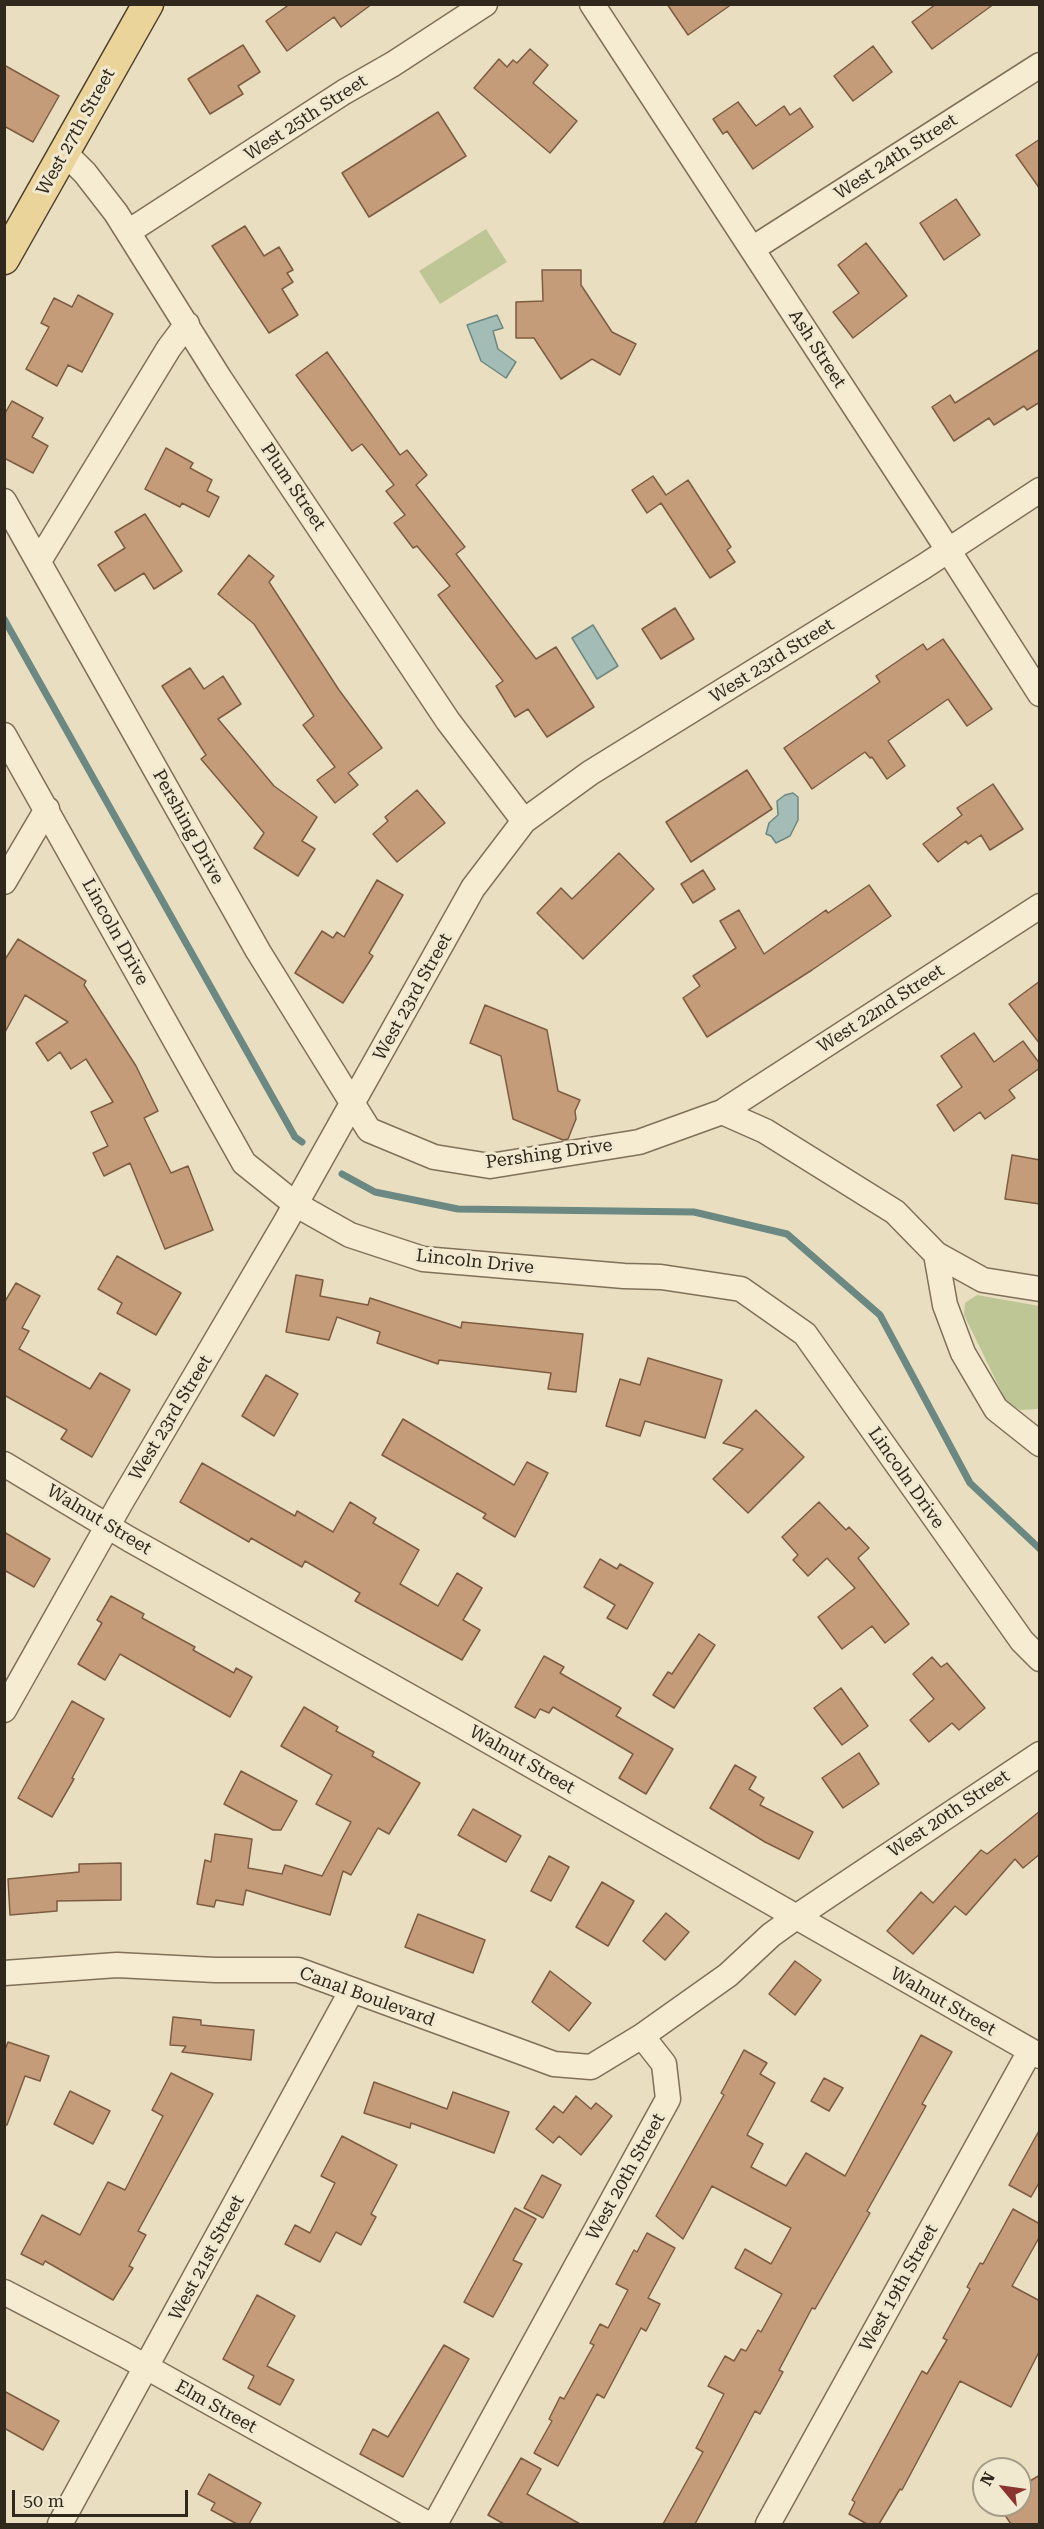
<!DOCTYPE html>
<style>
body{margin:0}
#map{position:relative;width:1044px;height:2529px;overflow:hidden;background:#e9dfc0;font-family:"Roboto Serif",serif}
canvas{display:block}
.frame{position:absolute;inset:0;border:6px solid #31281d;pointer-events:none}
.north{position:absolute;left:972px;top:2457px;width:60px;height:60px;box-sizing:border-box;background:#f1e9cf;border:2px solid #a49c88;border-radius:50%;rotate:299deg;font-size:16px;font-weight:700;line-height:24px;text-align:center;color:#31281d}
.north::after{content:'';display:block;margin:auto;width:21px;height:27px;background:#8a332f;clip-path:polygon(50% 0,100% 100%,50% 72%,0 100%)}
.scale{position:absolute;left:12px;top:2490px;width:176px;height:27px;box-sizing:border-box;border:3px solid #31281d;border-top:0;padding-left:8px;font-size:18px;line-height:21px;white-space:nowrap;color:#31281d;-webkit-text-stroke:4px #f1e9cf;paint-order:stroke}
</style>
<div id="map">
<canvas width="1044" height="2529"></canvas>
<div class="frame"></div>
<div class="north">N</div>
<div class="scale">50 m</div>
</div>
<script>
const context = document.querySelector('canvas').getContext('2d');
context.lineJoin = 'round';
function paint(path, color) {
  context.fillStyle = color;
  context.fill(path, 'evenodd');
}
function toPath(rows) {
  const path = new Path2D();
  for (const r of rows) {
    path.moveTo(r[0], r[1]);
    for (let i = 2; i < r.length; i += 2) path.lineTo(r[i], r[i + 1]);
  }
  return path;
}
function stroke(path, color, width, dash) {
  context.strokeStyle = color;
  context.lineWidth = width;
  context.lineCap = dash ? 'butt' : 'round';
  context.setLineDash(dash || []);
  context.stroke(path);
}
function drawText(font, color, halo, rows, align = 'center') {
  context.font = font + ' "Roboto Serif",serif';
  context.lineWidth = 6;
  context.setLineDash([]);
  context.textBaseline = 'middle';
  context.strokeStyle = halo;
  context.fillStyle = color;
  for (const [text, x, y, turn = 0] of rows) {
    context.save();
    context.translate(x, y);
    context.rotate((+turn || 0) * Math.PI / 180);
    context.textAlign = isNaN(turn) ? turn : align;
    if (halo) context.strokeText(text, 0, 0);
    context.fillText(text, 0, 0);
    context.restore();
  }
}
const green = toPath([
 [486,229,507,262,440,304,419,271],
 [977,1295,1039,1306,1040,1406,1037,1409,1020,1410,1006,1401,964,1315,965,1303]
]);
const water = toPath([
 [497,315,503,328,493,331,498,349,516,362,506,378,481,361,467,325,497,315],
 [593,625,618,666,597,679,572,638,593,625],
 [793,793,798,797,798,820,790,836,776,843,771,836,766,834,769,823,778,815,777,801,785,795,793,793]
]);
const stream = toPath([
 [4,619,295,1137,302,1142],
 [342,1174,375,1192,458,1209,694,1212,787,1234,880,1315,970,1483,1040,1549]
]);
const building = toPath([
 [290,4,372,4,341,27,334,17,287,51,266,21,290,4],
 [667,4,732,4,688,35,667,4],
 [936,4,994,4,932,49,912,22,936,4],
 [243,45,260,72,238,86,243,94,210,114,188,79,243,45],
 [873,46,892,72,853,101,834,76,873,46],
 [530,49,548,65,533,83,577,121,550,153,474,88,499,59,507,67,513,60,517,63,530,49],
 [4,65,59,96,33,142,4,126,4,65],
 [738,102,756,126,784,106,790,115,800,108,813,127,753,169,727,131,723,134,713,119,738,102],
 [438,112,466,156,369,217,342,173,438,112],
 [1040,139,1040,189,1016,155,1040,139],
 [956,199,980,235,944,260,920,223,956,199],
 [245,226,264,256,279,247,293,270,287,273,293,282,282,289,298,315,269,333,212,246,245,226],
 [866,243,907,296,853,338,833,312,859,293,838,265,866,243],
 [542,270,581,270,581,285,612,332,636,344,620,375,592,359,561,379,534,338,516,338,516,302,543,301,542,270],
 [78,295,113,314,82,372,68,365,57,386,26,369,49,327,41,323,54,298,72,307,78,295],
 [1040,349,1040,402,1027,410,1024,406,994,425,989,418,954,441,932,407,950,395,955,403,1040,349],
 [327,352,400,455,407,450,427,475,416,485,465,547,456,554,536,659,556,647,594,707,547,737,528,709,515,717,496,686,503,681,438,595,450,586,417,546,413,548,394,523,405,515,386,491,394,485,362,444,352,451,296,375,327,352],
 [12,401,43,418,32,437,48,446,33,473,4,458,4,415,12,401],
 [166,448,193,463,190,468,212,480,207,491,219,497,209,517,182,503,180,507,145,489,166,448],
 [653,476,666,495,688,480,731,547,727,550,735,562,710,578,661,503,647,513,632,490,653,476],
 [145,514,182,571,154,589,144,573,115,591,98,565,125,548,115,532,145,514],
 [249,555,274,576,269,582,339,690,382,748,348,773,358,785,335,803,317,780,335,767,303,725,314,716,254,624,218,594,249,555],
 [675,608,694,639,661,659,642,629,675,608],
 [943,639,992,709,967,726,948,699,888,741,905,766,887,779,872,757,870,758,865,752,812,789,784,748,880,682,876,676,923,644,927,650,943,639],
 [190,668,204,689,223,676,241,704,218,719,274,786,317,817,302,841,315,849,298,876,254,848,264,833,201,759,206,755,162,686,190,668],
 [747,770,772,809,691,862,666,822,747,770],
 [993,784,1023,829,990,850,981,835,968,844,966,841,938,862,923,844,962,815,957,808,993,784],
 [417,790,445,823,397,862,373,834,388,821,385,817,417,790],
 [619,853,654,889,583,959,537,913,561,888,572,899,619,853],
 [703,870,715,889,693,903,681,884,703,870],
 [377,880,403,895,369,953,373,956,343,1003,295,973,322,931,333,938,337,932,344,937,377,880],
 [869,885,891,916,812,970,707,1037,683,998,700,986,693,976,736,948,720,921,739,910,764,954,826,910,828,913,869,885],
 [18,939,86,981,84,985,136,1066,158,1111,144,1118,171,1173,188,1166,213,1230,165,1249,130,1163,104,1176,93,1153,108,1146,91,1112,113,1102,86,1059,71,1069,60,1052,48,1061,36,1043,68,1022,25,995,4,1034,4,961,18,939],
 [1040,981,1040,1044,1009,1004,1040,981],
 [485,1005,547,1030,558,1091,580,1100,575,1111,576,1119,568,1139,563,1140,513,1119,501,1056,470,1043,485,1005],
 [974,1033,994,1062,1023,1041,1040,1064,1040,1068,1009,1090,1015,1098,985,1119,980,1112,954,1131,937,1105,962,1087,941,1056,974,1033],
 [1012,1155,1040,1160,1040,1204,1005,1199,1012,1155],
 [117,1256,181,1293,156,1335,117,1313,122,1303,98,1289,117,1256],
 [296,1275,323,1280,320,1296,368,1305,370,1298,461,1328,462,1322,583,1334,576,1392,548,1389,551,1373,439,1360,438,1364,377,1343,380,1332,337,1317,329,1340,286,1332,296,1275],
 [16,1283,40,1296,22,1328,29,1331,19,1349,90,1389,100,1373,130,1390,92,1457,61,1439,67,1430,4,1395,4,1303,16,1283],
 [648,1358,722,1380,705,1438,645,1421,640,1436,606,1426,620,1379,640,1385,648,1358],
 [266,1375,298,1394,274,1436,242,1416,266,1375],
 [756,1410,804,1457,748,1513,713,1479,743,1449,723,1443,756,1410],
 [403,1419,514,1485,527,1462,548,1473,515,1537,483,1518,486,1514,382,1455,403,1419],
 [202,1463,295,1516,297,1511,333,1532,350,1502,376,1518,373,1523,419,1550,400,1584,438,1606,457,1573,482,1588,463,1620,480,1630,462,1660,355,1601,360,1593,305,1561,302,1567,251,1538,249,1542,180,1502,202,1463],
 [819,1502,846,1530,849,1527,869,1548,858,1558,909,1624,885,1643,872,1626,842,1649,818,1617,855,1588,827,1558,808,1576,793,1560,798,1555,782,1537,819,1502],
 [4,1532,50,1559,34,1587,4,1570,4,1532],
 [600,1559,617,1569,620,1564,653,1583,627,1629,607,1618,615,1605,584,1587,600,1559],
 [111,1596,144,1614,142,1618,195,1647,193,1650,234,1673,236,1668,252,1677,230,1717,120,1654,105,1680,78,1664,102,1623,97,1620,111,1596],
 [699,1634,715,1645,674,1708,653,1695,668,1672,672,1674,699,1634],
 [544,1656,564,1667,560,1673,621,1708,616,1716,673,1749,646,1794,619,1778,633,1754,553,1707,549,1713,540,1709,535,1718,515,1707,544,1656],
 [932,1657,941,1667,947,1663,985,1708,959,1730,952,1723,929,1742,910,1720,934,1699,913,1674,932,1657],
 [841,1688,868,1726,842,1745,814,1708,841,1688],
 [72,1701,104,1719,72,1778,74,1779,52,1817,18,1798,72,1701],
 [304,1707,338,1727,336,1731,374,1752,372,1756,420,1783,389,1834,378,1828,351,1875,343,1871,330,1915,246,1890,243,1905,216,1900,214,1907,197,1904,205,1860,211,1862,215,1834,252,1839,248,1868,282,1874,285,1865,322,1876,351,1822,316,1804,332,1775,281,1746,304,1707],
 [859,1753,879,1784,843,1808,822,1778,859,1753],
 [735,1765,756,1777,749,1789,764,1798,760,1805,813,1832,799,1859,765,1842,710,1808,735,1765],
 [241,1771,297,1801,281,1830,273,1830,224,1804,241,1771],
 [473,1809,521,1836,506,1862,458,1835,473,1809],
 [1040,1811,1040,1854,1023,1868,1015,1859,966,1915,955,1906,913,1954,887,1931,921,1892,933,1903,981,1850,987,1854,1040,1811],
 [549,1856,569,1867,551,1901,531,1891,549,1856],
 [121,1863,121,1900,57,1901,57,1911,10,1915,8,1879,79,1872,79,1864,121,1863],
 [602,1882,634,1901,608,1946,576,1927,602,1882],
 [666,1913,689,1932,665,1960,643,1941,666,1913],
 [418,1914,485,1940,473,1973,405,1947,418,1914],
 [795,1961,821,1980,795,2015,769,1994,795,1961],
 [550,1971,591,2003,569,2031,532,2002,550,1971],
 [173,2017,201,2020,201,2025,254,2030,251,2060,182,2052,186,2046,170,2045,173,2017],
 [921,2035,952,2052,922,2104,926,2106,867,2211,870,2213,815,2309,812,2308,779,2370,783,2372,760,2414,755,2411,695,2524,663,2524,703,2452,696,2448,724,2394,708,2386,725,2356,734,2361,741,2349,746,2351,758,2330,761,2332,782,2294,735,2268,745,2249,771,2264,791,2228,712,2186,683,2239,656,2216,724,2095,721,2093,744,2050,767,2063,760,2074,775,2083,747,2135,763,2144,751,2167,786,2186,806,2153,845,2176,921,2035],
 [8,2042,49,2056,40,2081,25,2076,7,2125,4,2125,4,2052,8,2042],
 [171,2073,213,2094,138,2231,146,2235,129,2266,133,2268,113,2300,45,2261,43,2265,21,2254,42,2215,80,2235,108,2182,125,2190,163,2116,152,2110,171,2073],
 [824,2078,843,2088,829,2111,811,2101,824,2078],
 [374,2082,447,2109,453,2092,509,2112,494,2153,411,2123,410,2128,364,2113,374,2082],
 [70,2091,110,2111,93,2144,54,2124,70,2091],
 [576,2096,591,2109,596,2103,612,2116,581,2155,559,2136,553,2143,536,2129,554,2106,563,2113,576,2096],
 [1040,2129,1040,2181,1031,2197,1009,2185,1040,2129],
 [342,2136,397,2165,371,2214,376,2217,361,2245,336,2232,320,2262,285,2244,295,2225,310,2233,335,2183,321,2176,342,2136],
 [542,2175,561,2185,543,2218,524,2208,542,2175],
 [515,2208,536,2219,513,2260,522,2264,493,2317,464,2302,515,2208],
 [1013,2209,1040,2224,1040,2236,1012,2286,1040,2301,1040,2350,1011,2407,960,2381,902,2490,900,2489,879,2524,867,2524,849,2514,855,2502,852,2500,922,2371,927,2374,947,2340,943,2338,970,2289,967,2287,980,2263,983,2264,1013,2209],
 [647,2233,675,2248,648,2298,660,2304,646,2331,641,2328,604,2398,597,2394,558,2466,534,2453,552,2421,549,2419,560,2397,564,2399,594,2345,590,2343,600,2324,608,2328,628,2290,616,2284,634,2250,637,2252,647,2233],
 [257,2295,295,2316,267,2366,294,2380,280,2405,248,2388,254,2376,223,2359,257,2295],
 [444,2345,469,2359,403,2477,360,2454,373,2429,388,2437,444,2345],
 [4,2391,59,2421,43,2450,4,2428,4,2391],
 [521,2458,541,2469,527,2494,580,2524,504,2524,488,2515,521,2458],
 [209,2474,261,2503,249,2524,237,2524,211,2510,215,2503,198,2494,209,2474],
 [1040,2475,1040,2524,1011,2524,998,2505,1020,2505,1020,2487,1040,2475]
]);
const minor = toPath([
 [592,4,934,528,1040,694],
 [65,153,85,173,116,213,220,379,448,721,524,821],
 [128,232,344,92,393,64,485,4],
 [752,249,1040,65],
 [4,501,258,951,369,1130,434,1157,490,1166,639,1142,722,1112,1040,906],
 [39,561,169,348,187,324],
 [4,735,244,1163,295,1204,350,1235,423,1259,624,1276,661,1277,741,1289,805,1334,1022,1641,1040,1659],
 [4,882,47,809],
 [722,1112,765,1131,895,1212,936,1254,945,1305,963,1353,996,1409,1040,1444],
 [936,1254,983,1280,1040,1289],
 [4,1464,129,1539,457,1723,1040,2056],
 [4,1710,120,1504,285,1223,473,888,524,821,590,773,923,567,1040,490],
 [4,1973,117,1965,215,1970,298,1970,554,2064,591,2067,642,2036],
 [4,2292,123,2354,428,2524],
 [60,2524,352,1990],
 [435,2524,668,2099,664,2064,642,2036,728,1975,771,1935,796,1917,1040,1754],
 [768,2524,1030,2051]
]);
const major = toPath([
 [4,259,148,4]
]);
const streetNames = [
 ["West 25th Street",306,118,-33],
 ["West 27th Street",76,132,-61],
 ["West 24th Street",896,157,-33],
 ["Ash Street",817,349,57],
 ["Plum Street",293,487,56],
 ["West 23rd Street",772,661,-32],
 ["Pershing Drive",188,827,61],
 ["Lincoln Drive",115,932,61],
 ["West 23rd Street",413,997,-61],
 ["West 22nd Street",881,1009,-33],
 ["Pershing Drive",549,1154,-8],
 ["Lincoln Drive",475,1262,6],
 ["West 23rd Street",171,1418,-59],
 ["Lincoln Drive",906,1478,55],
 ["Walnut Street",99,1520,31],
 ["Walnut Street",522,1760,30],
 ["West 20th Street",949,1814,-34],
 ["Canal Boulevard",367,1997,20],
 ["Walnut Street",943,2002,30],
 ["West 20th Street",626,2177,-61],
 ["West 21st Street",207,2258,-62],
 ["West 19th Street",899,2288,-61],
 ["Elm Street",216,2407,29]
];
paint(green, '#bec696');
paint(water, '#a3bcb5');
stroke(water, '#6b8882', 1.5);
stroke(stream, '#6b8882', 7);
paint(building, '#c49c79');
stroke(building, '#7d5c42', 1.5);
stroke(minor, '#80705a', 27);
stroke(major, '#4e3e2e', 33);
stroke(minor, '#f5ecd2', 24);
stroke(major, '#ead49a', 30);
drawText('18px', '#31281d', '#f1e9cf', streetNames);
</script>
